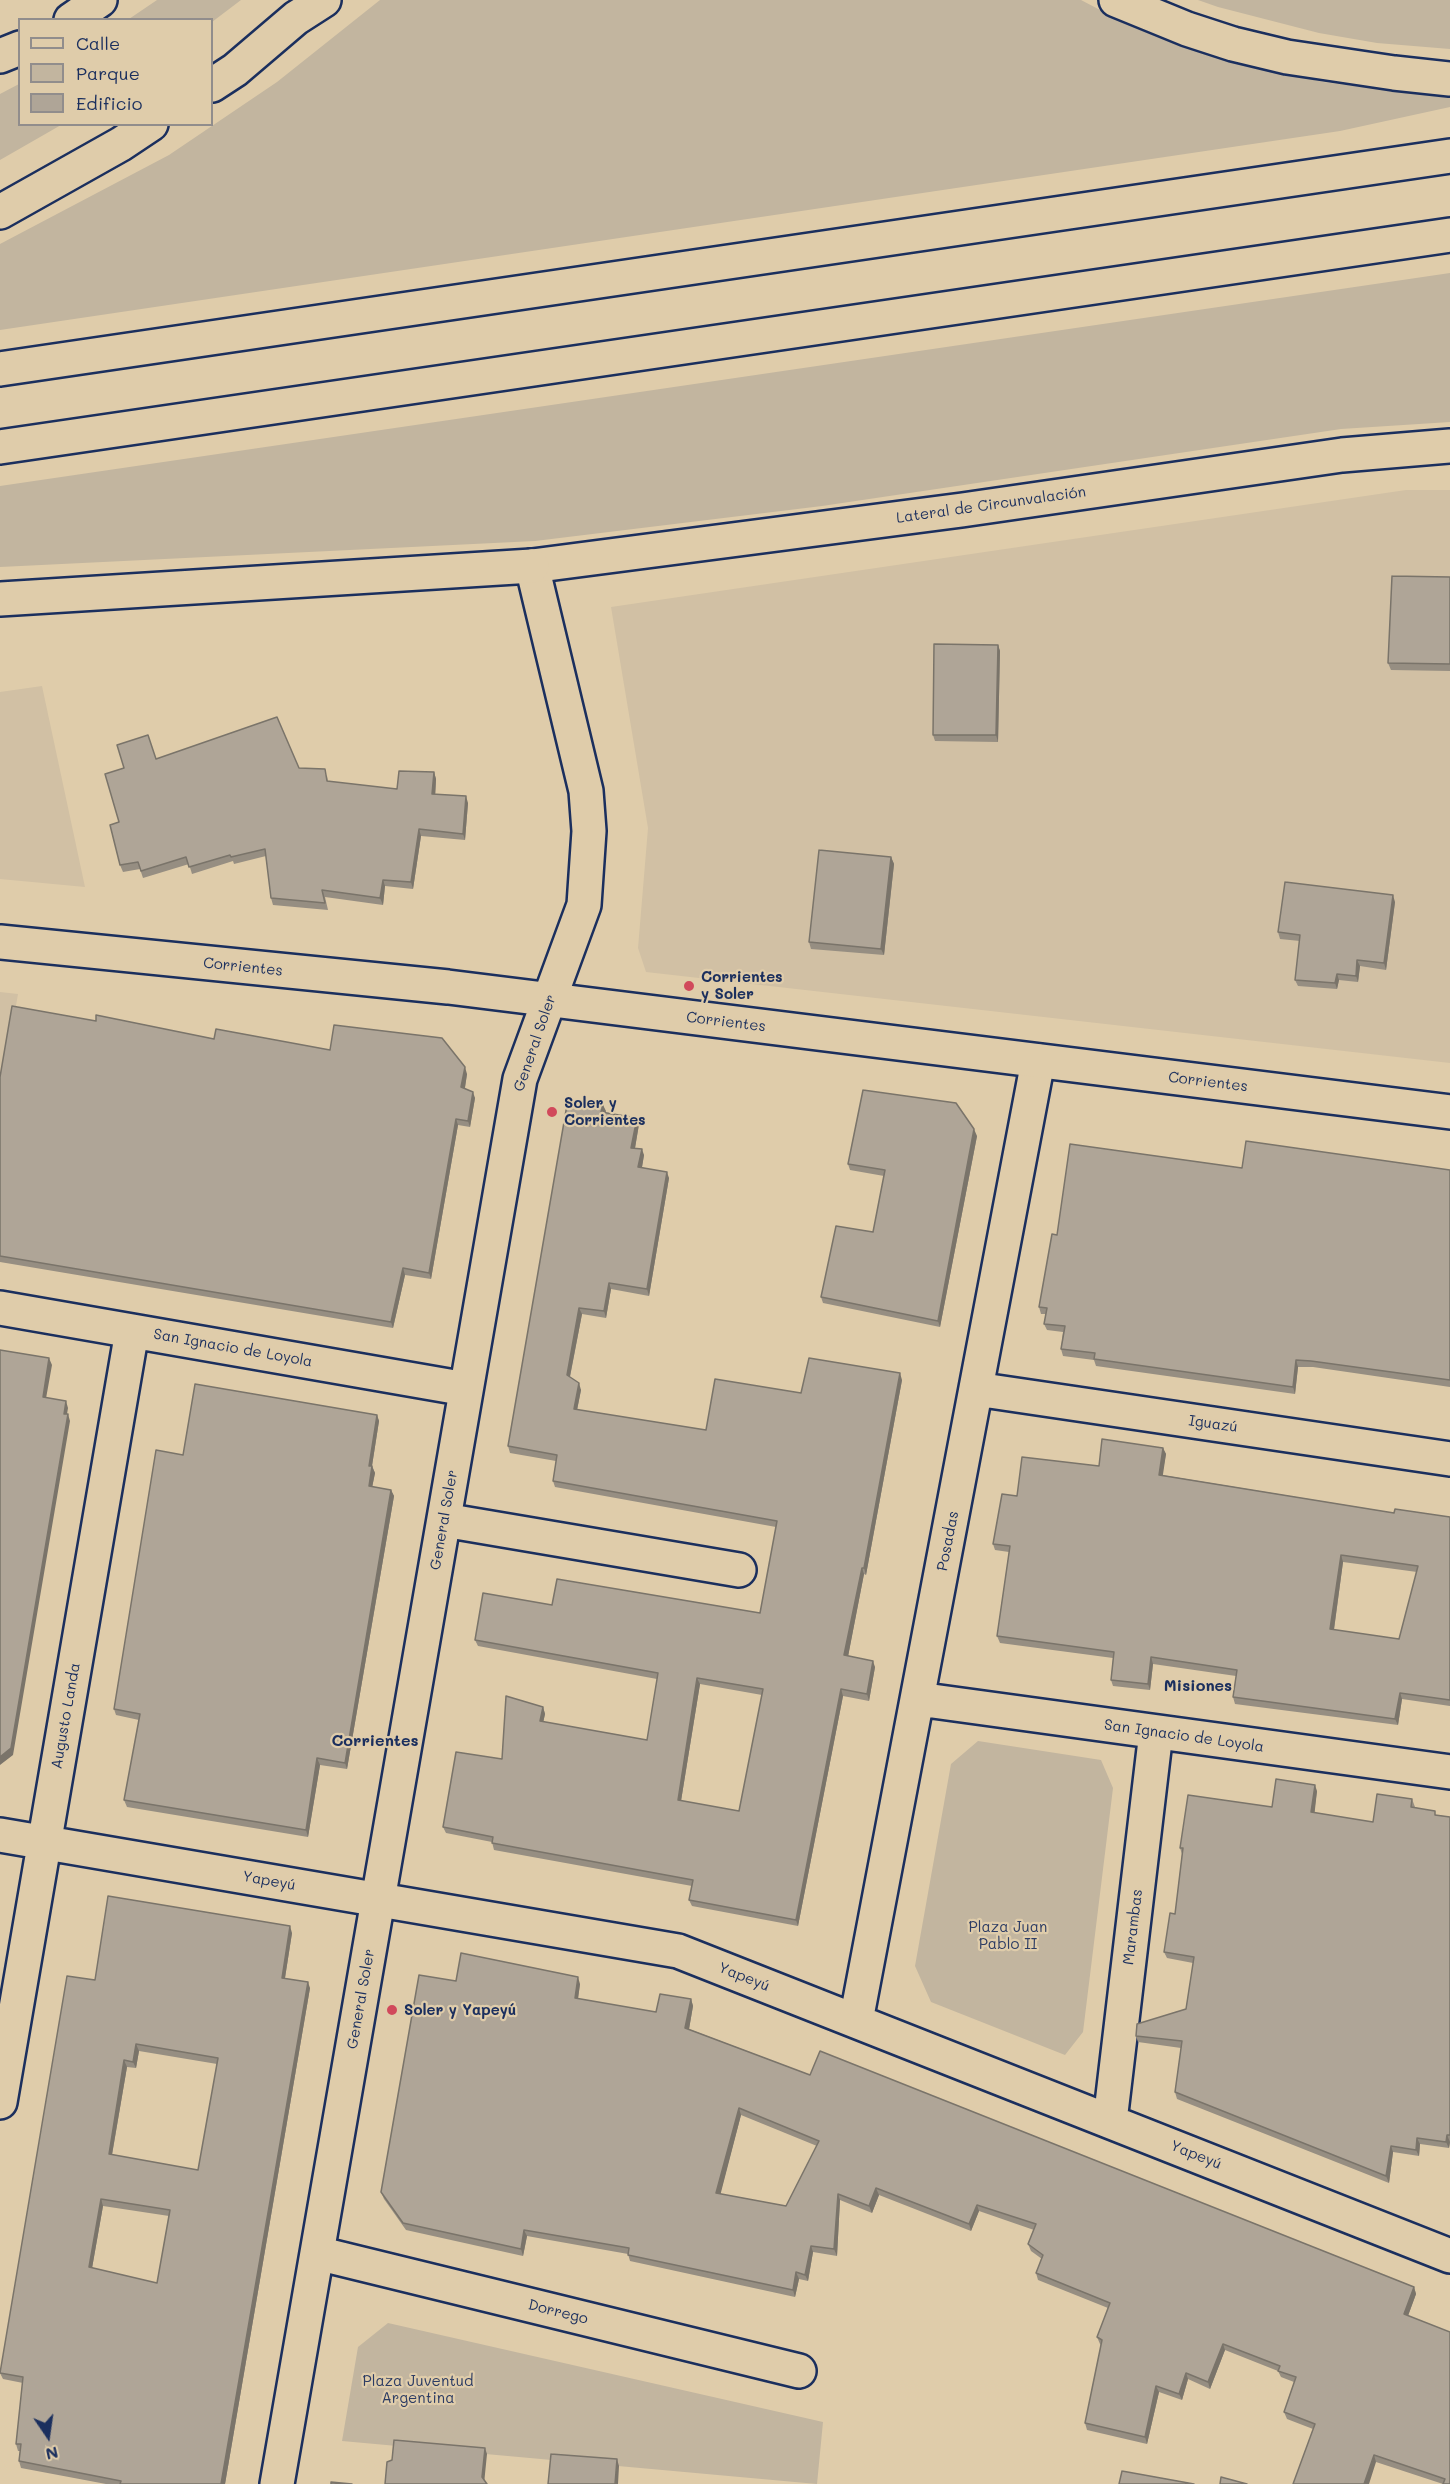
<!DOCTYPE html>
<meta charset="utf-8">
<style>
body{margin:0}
#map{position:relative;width:1450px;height:2484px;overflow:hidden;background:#dfccaa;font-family:Mali,sans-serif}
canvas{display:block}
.legend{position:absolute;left:18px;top:18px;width:195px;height:108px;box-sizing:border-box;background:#dfccaa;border:2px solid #918d8c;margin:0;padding:8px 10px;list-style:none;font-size:18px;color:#1b2f5e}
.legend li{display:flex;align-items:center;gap:12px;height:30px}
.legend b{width:30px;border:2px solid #918d8c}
.north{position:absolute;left:18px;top:2406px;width:60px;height:60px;-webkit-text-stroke:4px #dfccaa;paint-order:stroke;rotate:167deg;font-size:16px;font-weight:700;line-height:24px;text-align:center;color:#1b2f5e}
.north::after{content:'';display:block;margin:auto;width:21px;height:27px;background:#1b2f5e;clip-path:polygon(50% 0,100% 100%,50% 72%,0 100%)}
</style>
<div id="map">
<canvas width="1450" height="2484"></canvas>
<ul class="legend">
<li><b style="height:8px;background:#dfccaa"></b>Calle</li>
<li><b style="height:16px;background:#c2b59f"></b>Parque</li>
<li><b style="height:16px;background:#afa597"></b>Edificio</li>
</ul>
<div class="north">N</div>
</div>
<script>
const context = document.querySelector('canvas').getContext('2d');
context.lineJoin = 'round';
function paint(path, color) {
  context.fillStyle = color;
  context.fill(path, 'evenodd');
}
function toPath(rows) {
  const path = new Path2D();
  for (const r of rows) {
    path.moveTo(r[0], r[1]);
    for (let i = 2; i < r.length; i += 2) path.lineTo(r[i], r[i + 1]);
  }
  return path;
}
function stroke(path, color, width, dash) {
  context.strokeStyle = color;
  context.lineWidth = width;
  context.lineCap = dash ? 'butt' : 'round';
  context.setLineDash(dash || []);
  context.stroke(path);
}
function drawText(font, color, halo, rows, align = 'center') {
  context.font = font + ' Mali,sans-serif';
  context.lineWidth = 4.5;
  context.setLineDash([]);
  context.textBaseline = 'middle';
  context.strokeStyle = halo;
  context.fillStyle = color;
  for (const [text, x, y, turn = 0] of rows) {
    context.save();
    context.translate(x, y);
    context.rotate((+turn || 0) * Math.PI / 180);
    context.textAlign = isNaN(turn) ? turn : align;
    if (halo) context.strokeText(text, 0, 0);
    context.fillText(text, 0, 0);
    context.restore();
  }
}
const built = toPath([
 [1406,490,1450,490,1450,1063,646,972,638,948,648,828,611,607],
 [42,686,85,887,0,879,0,692],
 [0,992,18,994,0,1099]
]);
const green = toPath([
 [157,0,241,0,212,22,212,20,129,19],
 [380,0,1081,0,1123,22,1234,62,1323,82,1450,98,1450,107,1340,131,0,330,0,244,169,155,277,82],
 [1198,0,1450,0,1450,49,1377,43,1319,33,1218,7],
 [19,84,20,124,61,125,0,160,0,94],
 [1450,273,1450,422,1341,429,822,506,535,541,0,567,0,486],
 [978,1741,1101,1760,1113,1788,1083,2032,1065,2055,931,2002,915,1966,951,1764],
 [388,2323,823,2422,817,2484,342,2441,358,2347]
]);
const street = toPath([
 [0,1308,466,1389],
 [976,1389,1450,1459],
 [444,1520,739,1570],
 [918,1699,1450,1772],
 [0,1835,678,1951,1450,2256],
 [856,2021,1038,1061],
 [0,2102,132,1331],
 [1110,2121,1156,1732],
 [317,2253,799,2371],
 [277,2484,520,1079,584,905,589,831,586,791,532,566]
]);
const secondary = toPath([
 [71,20,100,0],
 [0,56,20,48],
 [532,566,962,510,1342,455,1450,446],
 [0,942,448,987,1450,1112]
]);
const highway = toPath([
 [1116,0,1187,29,1233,44,1287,57,1394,73,1450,79],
 [212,85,235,70,296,18,324,0],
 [0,212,121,144,151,124],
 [0,369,1450,156],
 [0,447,1450,235],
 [0,599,532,566]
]);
const wall = toPath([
 [1450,577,1450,671,1391,670,1388,663],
 [998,645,1000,651,998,742,935,741,933,735],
 [156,758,299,768,327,776,328,782,397,789,434,772,436,779,435,794,468,803,465,840,421,836,413,889,385,886,383,905,325,897,328,910,273,905,271,898,266,856,234,864,233,861,192,874,189,864,143,878,140,869,123,872,120,865,119,822],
 [891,857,894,864,884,955,811,949,809,942],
 [1395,902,1386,970,1360,966,1358,982,1339,980,1337,989,1298,986,1295,980,1300,941,1280,939,1278,932],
 [96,1021,214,1039,330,1050,467,1074,465,1088,475,1098,470,1127,458,1125,431,1279,405,1275,393,1328,0,1262,0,1077],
 [606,1111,605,1113,639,1124,635,1148,644,1155,642,1167,669,1178,649,1296,611,1289,606,1318,582,1314,570,1377,581,1390,577,1410,706,1430,801,1393,902,1380,866,1575,864,1574,848,1656,875,1667,869,1701,843,1696,798,1926,692,1906,689,1900,692,1886,494,1850,492,1842,446,1833,443,1827,502,1759,543,1707,545,1714,543,1722,647,1740,657,1679,478,1646,475,1640,552,1605,760,1613,776,1527,555,1487,553,1481,556,1461,510,1453,508,1446],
 [700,1684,762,1695,739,1811,681,1801],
 [977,1136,940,1327,823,1303,821,1297,873,1232,884,1176,850,1170,848,1164],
 [1242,1168,1450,1170,1450,1387,1313,1367,1298,1367,1295,1394,1096,1366,1094,1360,1063,1356,1061,1349,1063,1332,1047,1330,1044,1324,1046,1314,1041,1314,1039,1307,1057,1235],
 [377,1415,379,1421,372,1466,375,1473,372,1487,391,1490,394,1496,347,1769,320,1765,308,1837,127,1807,124,1800,139,1720,116,1715,114,1709,183,1455],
 [1163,1448,1166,1454,1162,1475,1394,1513,1450,1517,1450,1706,1402,1699,1398,1725,1235,1704,1233,1697,1236,1676,1153,1664,1150,1690,1113,1686,1111,1680,1113,1658,1000,1643,997,1636,1009,1552,995,1550,993,1544,1099,1466],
 [1343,1562,1417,1572,1399,1639,1334,1630],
 [1317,1791,1314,1813,1373,1822,1412,1799,1415,1807,1437,1815,1450,1817,1450,2142,1449,2148,1420,2144,1419,2156,1393,2152,1389,2183,1177,2099,1175,2092,1181,2048,1138,2042,1136,2036,1186,2009,1193,1963,1167,1958,1164,1952,1175,1914,1182,1854,1180,1848,1272,1807],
 [292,1933,285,1978,310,1988,225,2484,106,2484,21,2468,19,2461,20,2451,18,2451,16,2444,23,2383,3,2379,0,2373,95,1980],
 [139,2051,217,2064,198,2170,112,2155,127,2067,136,2068],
 [103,2206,169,2216,157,2283,92,2268],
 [456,1981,580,1984,578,1999,656,2012,691,1999,693,2006,689,2029,810,2075,1414,2287,1416,2294,1408,2316,1450,2484,1443,2484,1376,2462,1313,2429,1287,2419,1284,2412,1294,2382,1281,2377,1278,2371,1225,2350,1210,2389,1188,2379,1182,2400,1159,2392,1147,2444,1087,2430,1085,2423,1101,2345,1100,2344,1097,2337,1108,2308,1038,2280,1036,2273,1042,2259,1031,2251,1028,2244,1034,2230,979,2211,971,2231,879,2195,872,2213,840,2200,837,2256,813,2252,808,2281,799,2279,795,2297,630,2261,628,2254,527,2236,523,2256,406,2230,384,2199,381,2192],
 [741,2115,817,2146,786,2206,720,2194]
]);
const shadedWall = toPath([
 [998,645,1000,651,998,742,996,735],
 [434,772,436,779,435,800,432,794],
 [466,796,468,803,465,840,463,834],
 [419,829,421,836,413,889,411,882],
 [891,857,894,864,884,955,881,949],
 [383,880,385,886,383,905,380,898],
 [1393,895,1395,902,1386,970,1384,963],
 [1357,960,1360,966,1358,982,1356,976],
 [1337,974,1339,980,1337,989,1335,983],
 [465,1067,467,1074,464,1093,461,1087],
 [473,1092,475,1098,470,1127,468,1121],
 [603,1105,606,1111,604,1119,601,1112],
 [637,1118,639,1124,634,1154,631,1148],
 [456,1119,458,1125,431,1279,429,1273],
 [974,1129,977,1136,940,1327,938,1321],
 [642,1149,644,1155,641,1173,638,1167],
 [667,1172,669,1178,649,1296,647,1289],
 [403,1268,405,1275,393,1328,391,1322],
 [609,1283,611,1289,606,1318,604,1311],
 [579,1308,582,1314,569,1381,567,1375],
 [49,1358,52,1365,45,1404,43,1397],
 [1296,1360,1298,1367,1295,1394,1293,1387],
 [900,1373,902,1380,866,1575,864,1568],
 [579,1383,581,1390,576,1415,574,1409],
 [66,1401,68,1408,66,1420,64,1414],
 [68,1414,70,1421,13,1755,0,1765,0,1757],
 [377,1415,379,1421,371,1472,369,1466],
 [1163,1448,1166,1454,1162,1481,1159,1475],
 [372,1466,375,1473,371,1493,369,1486],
 [391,1490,394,1496,347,1769,345,1763],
 [1341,1555,1343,1562,1333,1636,1330,1629],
 [862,1568,864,1574,847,1662,844,1655],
 [1151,1657,1153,1664,1150,1690,1148,1684],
 [873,1661,875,1667,869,1701,867,1694],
 [697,1678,700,1684,680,1807,678,1800],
 [841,1689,843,1696,798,1926,796,1920],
 [1400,1693,1402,1699,1398,1725,1395,1719],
 [543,1707,545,1714,542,1728,540,1721],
 [317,1758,320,1765,308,1837,306,1830],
 [1315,1785,1317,1791,1314,1818,1311,1812],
 [290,1926,292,1933,284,1984,282,1978],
 [578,1977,580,1984,577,2005,575,1998],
 [308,1982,310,1988,225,2484,221,2484],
 [691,1999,693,2006,688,2035,685,2028],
 [136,2044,139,2051,136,2068,133,2062],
 [124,2060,127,2067,111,2160,109,2154],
 [739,2108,741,2115,719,2200,716,2193],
 [1447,2135,1450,2142,1449,2148,1446,2142],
 [1417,2138,1420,2144,1419,2156,1416,2150],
 [1391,2146,1393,2152,1389,2183,1386,2176],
 [876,2188,879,2195,872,2213,869,2206],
 [838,2194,840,2200,837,2256,834,2249],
 [101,2199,103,2206,91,2274,89,2267],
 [977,2205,979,2211,971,2231,969,2224],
 [524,2230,527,2236,523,2256,521,2249],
 [811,2246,813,2252,808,2281,805,2275],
 [796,2272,799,2279,795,2297,793,2290],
 [1414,2287,1416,2294,1406,2321,1404,2314],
 [1223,2344,1225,2350,1210,2389,1208,2382],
 [1186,2373,1188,2379,1182,2400,1179,2394],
 [1156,2386,1159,2392,1147,2444,1145,2437],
 [485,2448,487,2454,484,2484,482,2477],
 [1374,2455,1376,2462,1369,2484,1364,2484],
 [617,2459,619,2466,618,2484,615,2484]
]);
const building = toPath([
 [1392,576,1450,577,1450,664,1388,663,1392,576],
 [934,644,998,645,996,735,933,735,934,644],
 [277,717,299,768,325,769,327,781,397,789,399,771,434,772,432,794,466,796,463,834,419,829,411,882,383,880,380,898,322,890,325,903,271,898,265,849,231,857,230,855,189,867,186,857,141,871,138,862,120,865,110,825,119,822,105,774,124,768,117,745,148,735,156,759,277,717],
 [819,850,891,857,881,949,809,942,819,850],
 [1285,882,1393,895,1384,963,1357,960,1356,976,1337,974,1335,983,1295,980,1300,935,1278,932,1285,882],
 [12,1006,96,1021,96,1015,214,1039,216,1029,330,1050,334,1025,442,1038,465,1067,461,1087,473,1092,468,1121,456,1119,429,1273,403,1268,391,1322,0,1256,0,1077,12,1006],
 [863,1090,956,1103,974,1129,938,1321,821,1297,836,1226,873,1232,885,1170,848,1164,863,1090],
 [568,1099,603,1105,601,1112,637,1118,631,1148,642,1149,638,1167,667,1172,647,1289,609,1283,604,1311,579,1308,567,1375,579,1383,574,1409,706,1430,715,1379,801,1393,809,1358,900,1373,864,1568,862,1568,844,1655,873,1661,867,1694,841,1689,796,1920,689,1900,693,1880,492,1843,493,1837,443,1827,456,1752,502,1759,506,1696,543,1707,540,1721,647,1740,658,1673,475,1640,483,1593,552,1605,557,1579,760,1613,777,1521,553,1481,557,1455,508,1446,568,1099],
 [697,1678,763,1689,739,1811,678,1800,697,1678],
 [1246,1141,1450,1170,1450,1380,1311,1361,1296,1360,1293,1387,1094,1359,1095,1353,1061,1349,1065,1326,1044,1324,1047,1308,1039,1307,1052,1234,1057,1235,1070,1144,1242,1168,1246,1141],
 [0,1350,49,1358,43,1397,66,1401,64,1414,68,1414,11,1748,0,1757,0,1350],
 [195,1384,377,1415,369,1466,372,1466,369,1486,391,1490,345,1763,317,1758,306,1830,124,1800,140,1714,114,1709,156,1450,183,1455,195,1384],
 [1102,1439,1163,1448,1159,1475,1394,1513,1395,1509,1450,1517,1450,1700,1400,1693,1395,1719,1233,1697,1237,1670,1151,1657,1148,1684,1111,1680,1114,1652,997,1636,1010,1546,993,1544,1002,1494,1017,1496,1022,1457,1099,1466,1102,1439],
 [1341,1555,1418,1566,1399,1639,1330,1629,1341,1555],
 [1276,1779,1315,1785,1311,1812,1373,1822,1377,1794,1412,1799,1411,1807,1435,1811,1435,1815,1450,1817,1450,2135,1447,2135,1446,2142,1417,2138,1416,2150,1391,2146,1386,2176,1175,2092,1182,2041,1136,2036,1137,2024,1186,2009,1194,1957,1164,1952,1170,1913,1175,1914,1183,1848,1180,1848,1188,1795,1272,1807,1276,1779],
 [108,1896,290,1926,282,1978,308,1982,221,2484,120,2484,121,2481,19,2461,21,2444,16,2444,23,2377,0,2373,67,1976,95,1980,108,1896],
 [136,2044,218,2058,198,2170,109,2154,124,2060,133,2062,136,2044],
 [101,2199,170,2210,157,2283,89,2267,101,2199],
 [461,1953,578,1977,575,1998,656,2012,660,1994,691,1999,685,2028,810,2075,820,2051,1414,2287,1404,2314,1450,2332,1450,2484,1443,2484,1445,2479,1374,2455,1364,2484,1293,2484,1315,2424,1284,2412,1296,2377,1278,2371,1280,2366,1223,2344,1208,2382,1186,2373,1179,2394,1156,2386,1145,2437,1085,2423,1102,2340,1097,2337,1110,2303,1036,2273,1043,2255,1028,2244,1036,2224,977,2205,969,2224,876,2188,869,2206,838,2194,834,2249,811,2246,805,2275,796,2272,793,2290,628,2255,629,2248,524,2230,521,2249,403,2223,381,2192,419,1975,456,1981,461,1953],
 [739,2108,819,2141,786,2206,716,2193,739,2108],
 [394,2440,485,2448,482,2477,487,2484,385,2484,387,2462,392,2460,394,2440],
 [551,2454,617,2459,615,2484,548,2484,551,2454],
 [1122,2471,1194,2484,1119,2484,1122,2471],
 [1221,2477,1247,2484,1220,2484,1221,2477],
 [331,2482,352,2484,331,2484,331,2482]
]);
const markers = [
 [689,986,6,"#d1495b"],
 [552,1112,6,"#d1495b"],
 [392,2010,6,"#d1495b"]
];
const streetNames = [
 ["Lateral de Circunvalación",991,505,-8],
 ["Corrientes",243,967,6],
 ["Corrientes",726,1022,7],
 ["General Soler",535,1043,-71],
 ["Corrientes",1208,1082,7],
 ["San Ignacio de Loyola",233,1348,10],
 ["Iguazú",1213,1424,8],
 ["General Soler",444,1520,-80],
 ["Posadas",948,1541,-79],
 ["Augusto Landa",66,1716,-80],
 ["San Ignacio de Loyola",1184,1736,8],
 ["Yapeyú",269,1881,10],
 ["Marambas",1133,1927,-83],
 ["Yapeyú",744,1977,22],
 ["General Soler",361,1999,-80],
 ["Yapeyú",1196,2155,22],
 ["Dorrego",558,2312,14]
];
const poiNames = [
 ["Corrientes",701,977],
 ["y Soler",701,994],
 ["Soler y",564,1103],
 ["Corrientes",564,1120],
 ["Soler y Yapeyú",404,2010]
];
const parkNames = [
 ["Plaza Juan",1008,1927],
 ["Pablo II",1008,1944],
 ["Plaza Juventud",418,2381],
 ["Argentina",418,2398]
];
const neighbourhoodNames = [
 ["Misiones",1198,1686],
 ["Corrientes",375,1741]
];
paint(built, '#d1c0a4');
paint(green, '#c2b59f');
stroke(street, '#1b2f5e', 38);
stroke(secondary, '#1b2f5e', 38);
stroke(highway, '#1b2f5e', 38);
stroke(street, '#dfccaa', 33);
stroke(secondary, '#dfccaa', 33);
stroke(highway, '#dfccaa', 33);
paint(wall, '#968e82');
paint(shadedWall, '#7a746a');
paint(building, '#afa597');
stroke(building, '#7a746a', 1.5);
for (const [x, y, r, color] of markers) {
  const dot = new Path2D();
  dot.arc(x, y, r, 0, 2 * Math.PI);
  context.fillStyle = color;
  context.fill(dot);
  stroke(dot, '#dfccaa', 2);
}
drawText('15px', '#1b2f5e', '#dfccaa', streetNames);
drawText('bold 15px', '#1b2f5e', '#dfccaa', poiNames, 'left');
drawText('15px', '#2c3c64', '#dfccaa', parkNames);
drawText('bold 16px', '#1b2f5e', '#dfccaa', neighbourhoodNames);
</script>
